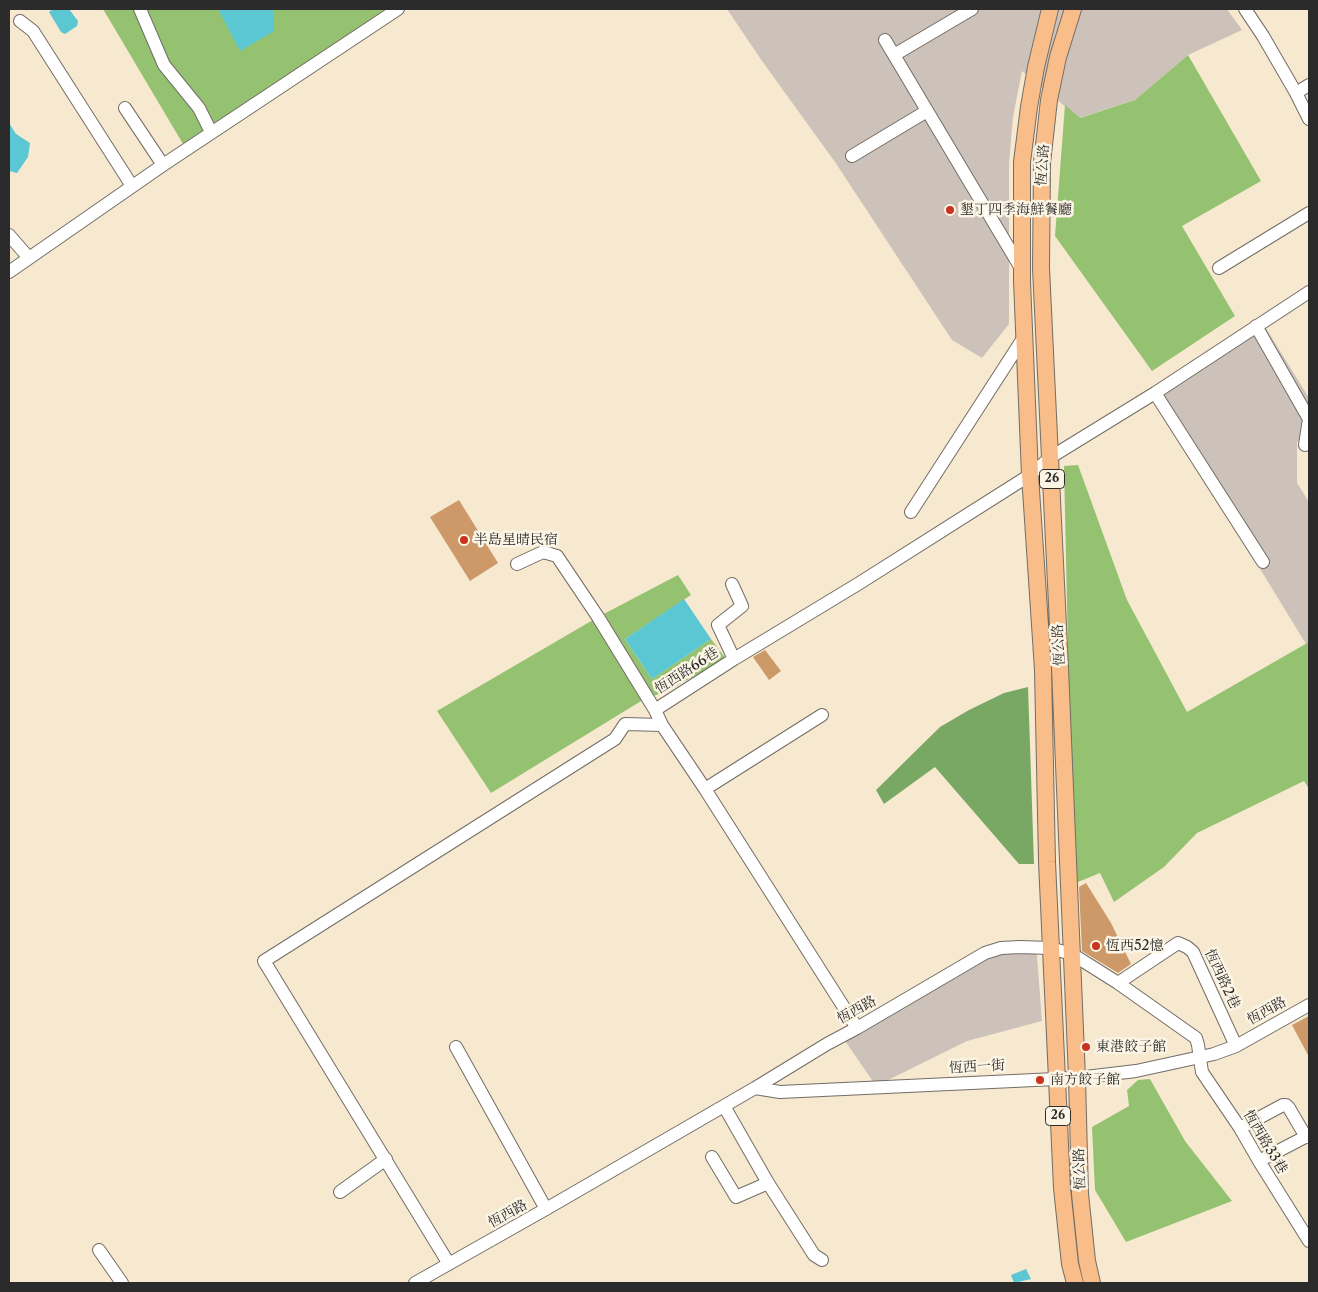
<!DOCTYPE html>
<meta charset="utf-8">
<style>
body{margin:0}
#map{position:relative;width:1318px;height:1292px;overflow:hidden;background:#f7e8d0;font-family:"Libre Caslon Text",serif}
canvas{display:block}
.frame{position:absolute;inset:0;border:10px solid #2b2b2b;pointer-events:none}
</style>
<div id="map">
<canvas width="1318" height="1292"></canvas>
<div class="frame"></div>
</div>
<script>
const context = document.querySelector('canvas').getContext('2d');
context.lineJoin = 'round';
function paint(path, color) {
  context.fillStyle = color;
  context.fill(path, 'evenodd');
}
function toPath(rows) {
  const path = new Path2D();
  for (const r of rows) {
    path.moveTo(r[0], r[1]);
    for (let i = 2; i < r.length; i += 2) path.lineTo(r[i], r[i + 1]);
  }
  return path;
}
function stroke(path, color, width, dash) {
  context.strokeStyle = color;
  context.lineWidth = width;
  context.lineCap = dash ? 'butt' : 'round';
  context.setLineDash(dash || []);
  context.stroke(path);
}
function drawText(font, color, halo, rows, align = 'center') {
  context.font = font + ' "Libre Caslon Text","Noto Serif TC",serif';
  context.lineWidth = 5;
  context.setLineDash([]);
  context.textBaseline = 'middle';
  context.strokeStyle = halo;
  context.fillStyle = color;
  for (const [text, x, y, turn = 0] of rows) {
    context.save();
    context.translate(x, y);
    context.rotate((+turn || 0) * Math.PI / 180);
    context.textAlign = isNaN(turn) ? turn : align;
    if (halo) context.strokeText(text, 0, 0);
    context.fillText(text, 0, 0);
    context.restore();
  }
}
const industrial = toPath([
 [727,9,1227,9,1242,30,1188,55,1135,100,1079,118,1022,71,1013,117,1009,164,1009,324,982,358,952,340,835,162,762,61],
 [1264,325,1309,398,1309,430,1297,442,1297,483,1309,502,1309,642,1306,644,1155,397],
 [1036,944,1042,1021,967,1041,876,1086,839,1032,983,949]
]);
const green = toPath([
 [103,9,397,9,186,149],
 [1188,55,1261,181,1182,226,1235,316,1152,371,1055,236,1065,105,1080,118,1135,100],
 [1078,465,1127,600,1187,712,1309,642,1309,789,1304,781,1197,833,1164,867,1114,902,1100,873,1073,884,1064,466],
 [678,575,691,595,625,639,652,679,711,639,726,659,663,693,646,698,491,793,437,711,598,617],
 [1150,1079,1185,1141,1232,1201,1126,1242,1095,1190,1092,1127,1129,1106,1127,1090,1138,1080]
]);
const forest = toPath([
 [1028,687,1034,864,1019,864,935,767,884,804,876,790,940,727,969,710,1004,693]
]);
const water = toPath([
 [53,9,69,9,78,21,77,26,65,34,61,32,49,12],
 [218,9,273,9,274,31,240,51],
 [9,123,16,134,30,143,28,157,17,173,9,171],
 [684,599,711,639,652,679,625,639],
 [1026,1269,1031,1279,1014,1283,1011,1275]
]);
const building = toPath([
 [459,500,498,563,470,581,430,517],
 [765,650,781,671,769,680,753,657],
 [1086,883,1111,923,1131,964,1118,973,1082,951,1079,887],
 [1309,1016,1309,1057,1292,1025]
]);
const minor = toPath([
 [140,9,164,65,199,108,211,132],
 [1245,9,1263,36,1296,93,1309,119],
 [20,21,33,31,132,186],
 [885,40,1022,270],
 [894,55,972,9],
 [1296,93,1309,85],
 [125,108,163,165],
 [852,156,927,111],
 [9,235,29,258],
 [1219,268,1309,213],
 [9,272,163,165,398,9],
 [1256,326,1309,419,1305,445],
 [1155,393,1263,562],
 [911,512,1024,337],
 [517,564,543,552,557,556,598,617,655,710],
 [732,584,742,606,718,625,734,659],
 [705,789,822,715],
 [1118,983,1178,943,1187,947,1193,952,1236,1046],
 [857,1028,705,789,662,725,655,710,734,659,858,584,1030,475,1051,457,1155,393,1309,292],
 [456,1047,546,1209],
 [755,1088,780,1092,1077,1078,1136,1071,1214,1054,1236,1046,1309,1005],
 [1240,1128,1283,1105,1286,1105,1289,1108,1306,1137],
 [712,1157,736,1197,768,1183,724,1106],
 [1259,1161,1309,1135],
 [768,1183,814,1255,822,1260],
 [340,1192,386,1159],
 [99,1250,122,1283],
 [449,1264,264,961,615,739,625,724,662,725],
 [415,1283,546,1209,755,1088,827,1044,857,1028,985,953,1001,948,1020,947,1050,948,1072,954,1118,983,1196,1038,1198,1045,1202,1072,1240,1128,1259,1161,1309,1241]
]);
const major = toPath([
 [1050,9,1036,67,1029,107,1022,162,1022,281,1030,475,1043,670,1047,862,1062,1188,1070,1264,1075,1283],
 [1073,9,1058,57,1049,100,1042,163,1041,268,1060,668,1077,1078,1080,1194,1087,1261,1092,1283]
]);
const markers = [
 [950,210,5,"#c8321e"],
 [464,540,5,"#c8321e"],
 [1096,946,5,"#c8321e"],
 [1086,1047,5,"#c8321e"],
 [1040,1080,5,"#c8321e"]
];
const shields = [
 [1052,479,25],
 [1058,1116,25]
];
const shieldNames = [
 ["26",1052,479],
 ["26",1058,1116]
];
const streetNames = [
 ["恆公路",1043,165,-86],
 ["恆公路",1059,645,-93],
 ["恆西路66巷",687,671,-33],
 ["恆西路2巷",1222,979,65],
 ["恆西路",857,1010,-29],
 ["恆西路",1267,1011,-29],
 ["恆西一街",977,1067,-3],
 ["恆西路33巷",1265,1142,59],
 ["恆公路",1080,1169,-92],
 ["恆西路",508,1214,-29]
];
const poiNames = [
 ["墾丁四季海鮮餐廳",960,210],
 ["半島星晴民宿",474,540],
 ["恆西52憶",1106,946],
 ["東港餃子館",1096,1047],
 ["南方餃子館",1050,1080]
];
paint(industrial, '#cdc2b9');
paint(green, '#95c271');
paint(forest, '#78a863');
paint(water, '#5bc7d2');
paint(building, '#cd9969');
stroke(minor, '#726d65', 14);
stroke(major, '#726d65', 18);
stroke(minor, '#fff', 12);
stroke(major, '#f8bd88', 16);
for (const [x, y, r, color] of markers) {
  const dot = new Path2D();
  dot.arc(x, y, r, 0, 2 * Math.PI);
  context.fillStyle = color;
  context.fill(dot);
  stroke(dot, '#fcf5e5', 2);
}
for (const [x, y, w] of shields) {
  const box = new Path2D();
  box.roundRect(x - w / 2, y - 9.5, w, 19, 4);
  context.fillStyle = '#fcf5e5';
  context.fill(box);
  stroke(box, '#2b2b2b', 1);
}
drawText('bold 12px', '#2b2b2b', null, shieldNames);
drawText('14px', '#2b2b2b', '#fcf5e5', streetNames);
drawText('14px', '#2b2b2b', '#fcf5e5', poiNames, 'left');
</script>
